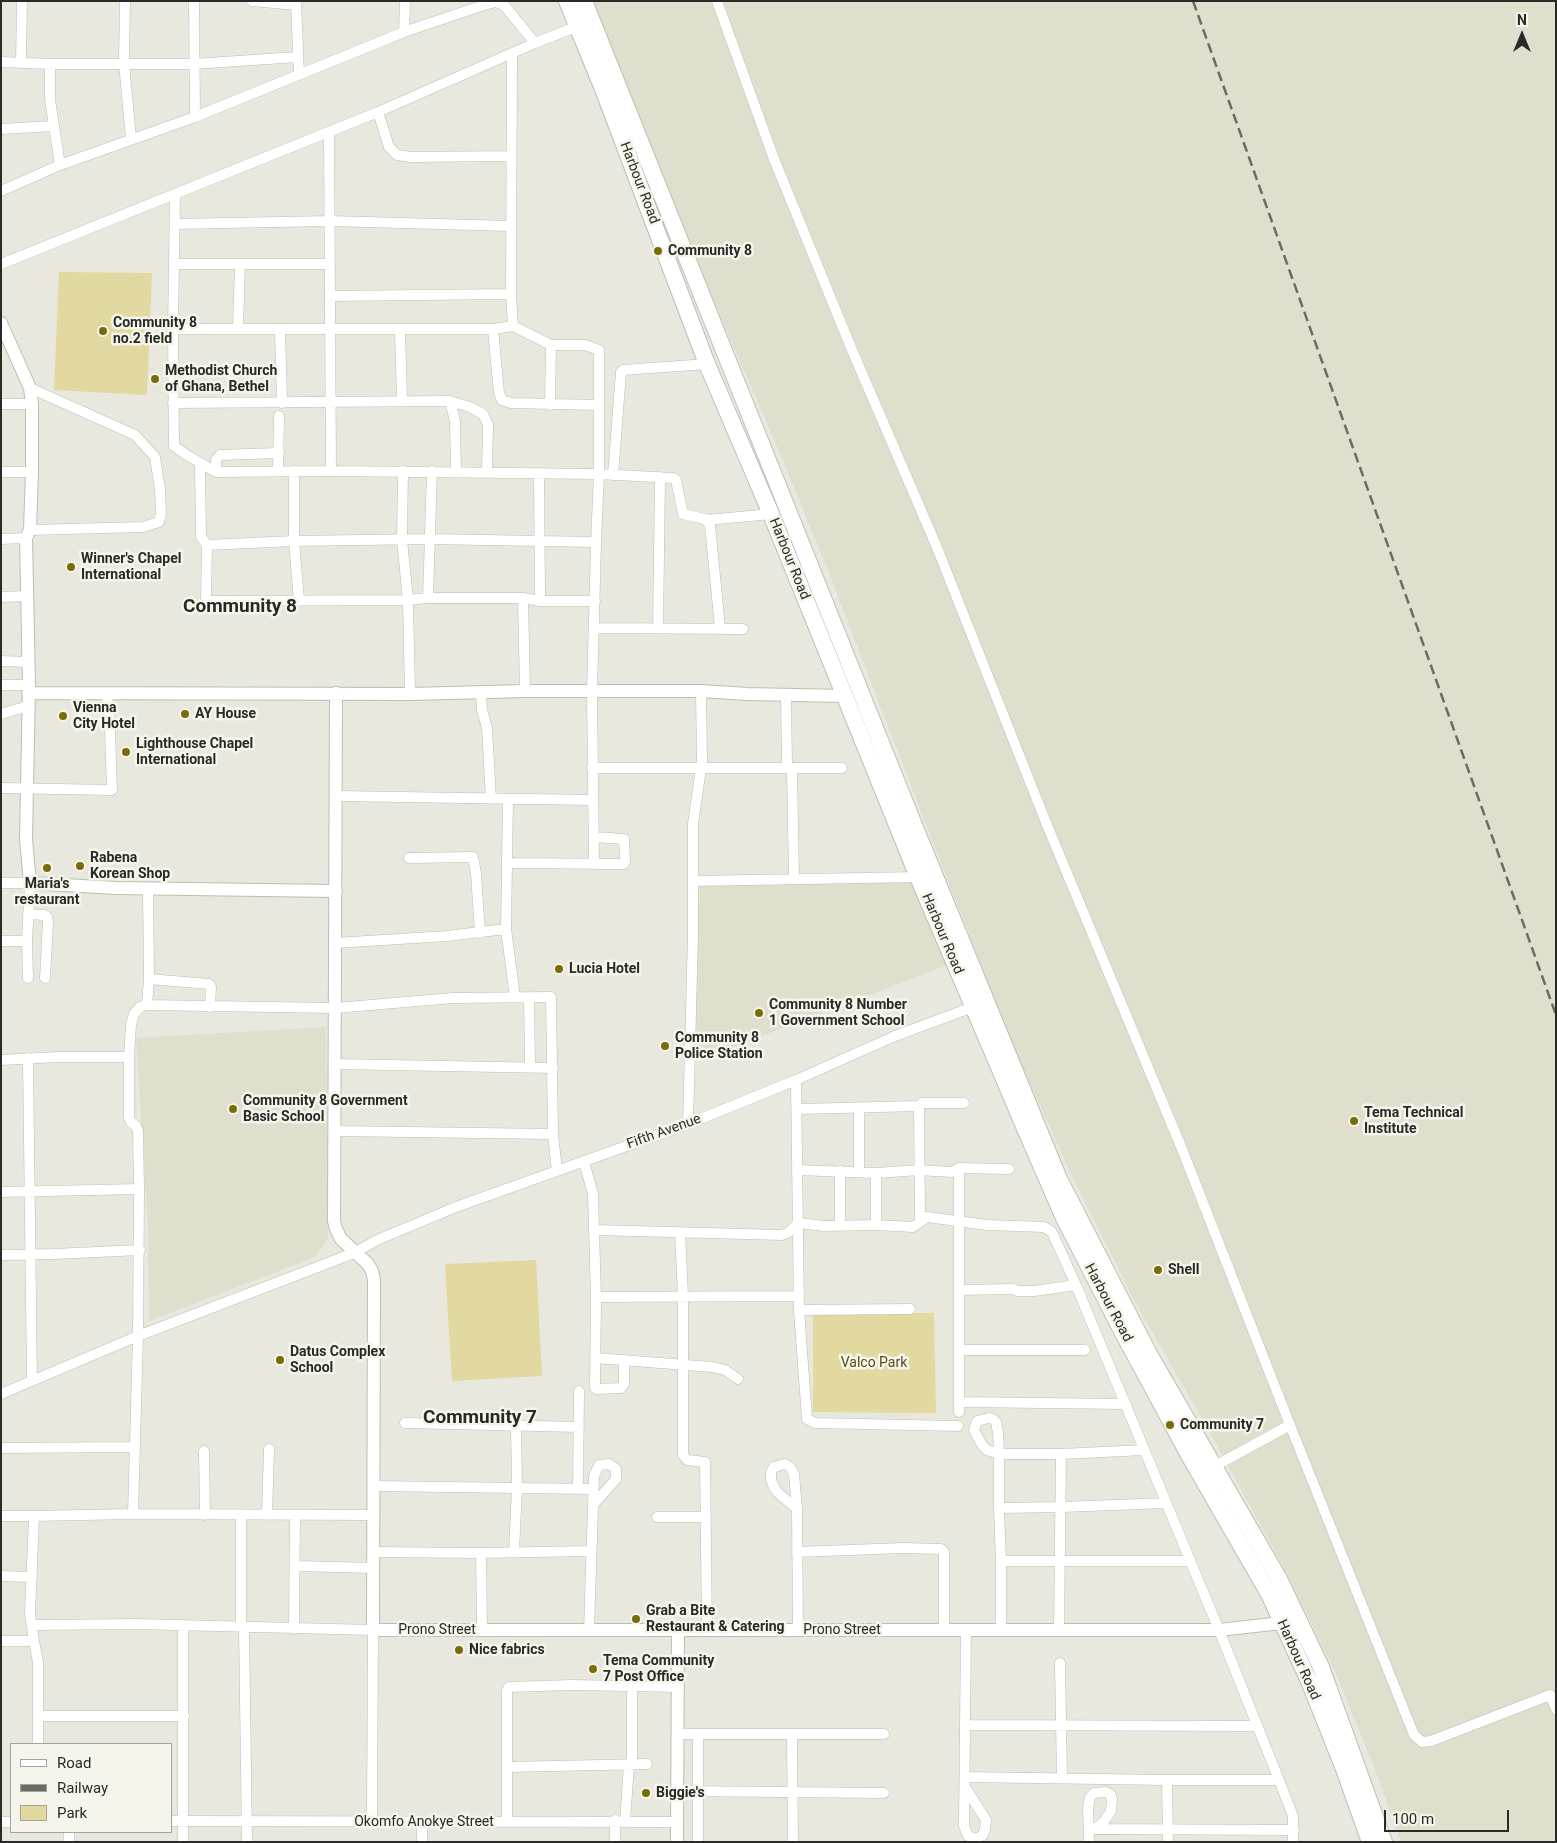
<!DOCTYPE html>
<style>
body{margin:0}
#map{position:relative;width:1557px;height:1843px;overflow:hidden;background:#e9e8de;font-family:Roboto,sans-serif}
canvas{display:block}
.frame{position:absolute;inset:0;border:2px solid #292926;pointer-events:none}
.legend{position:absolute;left:10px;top:1743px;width:162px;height:90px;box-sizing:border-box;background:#f6f5eb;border:1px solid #a4a39c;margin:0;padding:6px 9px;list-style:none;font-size:15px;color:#292926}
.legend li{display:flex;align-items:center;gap:10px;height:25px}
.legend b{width:25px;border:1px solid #a4a39c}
.north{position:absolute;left:1497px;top:10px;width:50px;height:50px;-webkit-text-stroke:4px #f6f5eb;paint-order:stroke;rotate:0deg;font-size:14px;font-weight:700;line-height:20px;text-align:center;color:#292926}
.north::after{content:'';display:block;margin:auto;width:18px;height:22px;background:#292926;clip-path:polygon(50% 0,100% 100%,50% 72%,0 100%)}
.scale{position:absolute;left:1384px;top:1810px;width:125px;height:22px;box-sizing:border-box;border:2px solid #292926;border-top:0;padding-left:6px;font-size:15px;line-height:18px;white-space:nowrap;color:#292926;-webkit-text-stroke:4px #f6f5eb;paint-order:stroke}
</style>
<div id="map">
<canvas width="1557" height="1843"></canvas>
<div class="frame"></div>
<ul class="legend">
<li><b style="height:6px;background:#fff"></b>Road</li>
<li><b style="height:6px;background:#6c6c67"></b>Railway</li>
<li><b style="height:14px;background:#e1d9a0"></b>Park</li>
</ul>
<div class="north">N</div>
<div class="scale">100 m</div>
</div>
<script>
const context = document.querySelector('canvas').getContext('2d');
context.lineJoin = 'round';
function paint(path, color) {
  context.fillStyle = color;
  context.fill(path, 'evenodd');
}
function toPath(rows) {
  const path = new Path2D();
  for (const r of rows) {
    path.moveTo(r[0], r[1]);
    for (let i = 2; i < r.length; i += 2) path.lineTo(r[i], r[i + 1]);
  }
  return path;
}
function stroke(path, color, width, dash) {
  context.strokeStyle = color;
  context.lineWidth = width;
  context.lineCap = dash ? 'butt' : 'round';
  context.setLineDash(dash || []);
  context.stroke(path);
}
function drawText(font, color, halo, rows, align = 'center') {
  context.font = font + ' Roboto,sans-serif';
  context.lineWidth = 5;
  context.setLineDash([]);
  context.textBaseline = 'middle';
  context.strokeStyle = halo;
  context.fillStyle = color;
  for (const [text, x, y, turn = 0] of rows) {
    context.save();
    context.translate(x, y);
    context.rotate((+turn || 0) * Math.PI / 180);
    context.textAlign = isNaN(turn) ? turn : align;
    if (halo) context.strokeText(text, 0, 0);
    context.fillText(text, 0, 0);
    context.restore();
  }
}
const built = toPath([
 [593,1,1556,1,1556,1842,1401,1842,1379,1780,1338,1678,1285,1570,1203,1420,1135,1302,1072,1176,1021,1064,949,884,829,573,785,465,716,306],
 [914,880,950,964,694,1062,700,882],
 [326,1027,328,1239,315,1257,149,1321,148,1228,136,1038]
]);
const green = toPath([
 [59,272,152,273,147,395,54,390],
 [536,1260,542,1376,452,1381,445,1264],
 [934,1313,936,1413,813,1412,813,1314]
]);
const minor = toPath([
 [125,1,124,63,131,139],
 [194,1,195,117],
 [252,1,296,5],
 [296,1,299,74],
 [717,1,774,159,852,350,936,545,1047,825,1182,1149,1290,1425,1414,1735,1422,1742,1431,1741,1550,1695,1556,1709],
 [404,32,405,1],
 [512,54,511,294,513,326],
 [1,62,50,64,50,100,60,165],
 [21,63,22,1],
 [50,64,193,64,298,57],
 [378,112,389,147,397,155,411,157,511,156],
 [1,129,53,126],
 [329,132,331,471,599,474,596,542,592,692,594,864],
 [1,191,60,165,195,117,404,32,484,5,496,2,504,5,535,43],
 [175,194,173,329,174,446,185,454,216,472,331,471],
 [175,224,329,221,511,226],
 [1,264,378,112,535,43,578,26],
 [174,264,330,264],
 [330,296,511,294],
 [173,329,493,329,513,326,551,345,585,345,599,350,599,474,673,478,676,480,683,514,705,519,710,525,720,628],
 [238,329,240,264],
 [493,329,499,393,502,400,511,403,598,405],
 [280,330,282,403],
 [400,330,402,401],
 [173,403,450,401],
 [1,404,32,404],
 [550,405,551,345],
 [200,463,201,537,207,545,206,601,408,600,428,598,523,598,540,601,595,601],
 [278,471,279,416],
 [294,471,294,541,299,601],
 [403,471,402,540,408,600,410,694],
 [1,472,32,472],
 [216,472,216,460,220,455,279,453],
 [456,472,455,421,450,401,470,407,483,414,488,425,487,472],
 [539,473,540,601],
 [613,475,621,372,623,370,707,364],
 [707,520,771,514],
 [30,530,143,527,159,522,161,513,160,489,155,457,135,435,30,388],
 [1,539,26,538],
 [207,545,294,541,429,539,596,542],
 [1,597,26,596],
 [428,598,432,471],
 [523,598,525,691],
 [594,628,743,629],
 [658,628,660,477],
 [1,661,29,662],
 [1,685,29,685],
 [481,693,482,710,487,728,491,799],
 [786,694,787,768],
 [1,714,28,706],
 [592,768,842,768],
 [792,768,794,879],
 [1,788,112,790,110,730,107,694],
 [336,796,593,800],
 [508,799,506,929,515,997],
 [409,858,473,857,476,873,480,933],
 [508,863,624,864,625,862,624,839,594,837],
 [693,881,918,877],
 [1,883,30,883,27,941,28,978],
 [28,914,44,915,47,917,48,922,45,978],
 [1,941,27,941],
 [335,943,447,936,506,929],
 [149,979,209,984,211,987,210,1007],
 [529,998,530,1067],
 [147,1005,149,979,148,888],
 [28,1058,32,1381],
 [1,1060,58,1057,129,1057],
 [334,1064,553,1068],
 [796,1080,799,1310,807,1419,815,1423,958,1426],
 [919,1106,920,1222],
 [798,1109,919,1106,922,1103,964,1103],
 [688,1124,693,935,693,824,702,761,701,691],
 [334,1131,553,1134],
 [584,1162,593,1194,596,1297,595,1388,597,1389,621,1388,624,1384,624,1360],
 [959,1168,959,1412],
 [797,1170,876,1173,919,1170,952,1172,959,1168,1009,1169],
 [840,1171,840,1226],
 [859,1172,859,1109],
 [1,1192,139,1189],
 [876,1225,876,1173],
 [595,1230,782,1235,789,1232,798,1223,824,1226,876,1225,913,1227,927,1217,987,1225,1044,1227,1052,1232,1076,1285],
 [680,1233,683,1295,683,1455,687,1460,705,1462,707,1631],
 [1,1255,53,1254,140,1250],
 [959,1290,1013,1289,1018,1291,1034,1291,1076,1285,1219,1630,1279,1780,1293,1816,1293,1842],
 [596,1297,799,1296],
 [799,1310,910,1309],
 [959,1350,1085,1350],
 [595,1358,712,1367,725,1370,738,1379],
 [1,1394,138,1336,354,1253,377,1240,456,1207,688,1124,796,1080,895,1036,973,1007],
 [959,1402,1126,1404],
 [405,1423,579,1427],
 [1,1448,135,1447],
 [204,1451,205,1515],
 [1215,1466,1290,1425],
 [374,1486,593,1489],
 [578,1489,579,1391],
 [999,1508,1062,1507,1166,1503],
 [797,1509,777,1492,774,1487,771,1480,771,1472,774,1467,785,1464,790,1467,794,1474,797,1509,798,1630],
 [133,1514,138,1336,139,1189,138,1131,136,1126,131,1122,129,1117,129,1057,131,1024,134,1014,140,1007,147,1005,335,1008,453,998,551,997,553,1134,557,1171],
 [241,1515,241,1626],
 [267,1515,269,1449],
 [1,1516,34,1516],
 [657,1517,706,1517],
 [374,1552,481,1553,591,1551],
 [514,1552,517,1488,516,1426],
 [797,1552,903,1548,941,1549,944,1552,944,1629],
 [481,1553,482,1630],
 [1001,1561,1190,1561],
 [296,1566,374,1568],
 [1,1576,32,1577],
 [32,1625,137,1624,373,1630,372,1821],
 [183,1625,183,1842],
 [244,1626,247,1842],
 [294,1629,295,1515],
 [589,1630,594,1476,599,1465,609,1464,616,1469,616,1479,593,1505],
 [1001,1630,1001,1561,999,1508,999,1454,998,1433,996,1422,993,1419,989,1418,977,1421,974,1430,982,1445,987,1450,999,1454,1061,1454,1144,1450],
 [1059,1630,1061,1454],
 [1,1641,34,1641,38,1662,38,1744],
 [34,1641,30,1614,34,1516,133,1514,374,1515],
 [1060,1663,1062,1778],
 [38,1716,184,1716],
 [965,1725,1257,1726],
 [678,1734,884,1734],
 [792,1734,793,1842],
 [507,1767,647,1764],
 [965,1777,1167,1780,1279,1780],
 [1167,1780,1168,1842],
 [965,1787,986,1820,985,1829,983,1835,976,1839,968,1836,964,1826,966,1629],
 [678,1791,884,1793],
 [615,1820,615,1842],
 [171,1821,677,1822],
 [422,1821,422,1842],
 [625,1821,629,1765,632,1759,632,1686],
 [1,1822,11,1822],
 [507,1822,507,1691,509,1687,572,1685,678,1687],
 [1094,1829,1294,1830],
 [69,1832,69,1842],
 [698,1842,698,1734],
 [1089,1842,1088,1808,1090,1797,1094,1793,1106,1792,1111,1795,1112,1800,1111,1811,1103,1823,1094,1829]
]);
const tertiary = toPath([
 [1,323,30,388,32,404,32,472,30,530,26,538,29,685,26,839,30,883,116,888,336,891],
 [28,693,410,694,525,691,701,691,747,694,845,696],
 [336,693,334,1221,336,1229,341,1239,368,1264,372,1271,374,1280,373,1630,1219,1630,1281,1623],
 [677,1842,678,1631]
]);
const trunk = toPath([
 [567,1,603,89,707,364,771,514,918,877,1027,1133,1064,1218,1123,1333,1190,1457,1269,1594,1309,1681,1344,1769,1370,1842],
 [584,1,916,830,1059,1179,1149,1354,1279,1579,1321,1667,1384,1842]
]);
const rail = toPath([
 [1193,1,1556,1015]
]);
const markers = [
 [658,251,5,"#796d09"],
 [103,331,5,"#796d09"],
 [155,379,5,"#796d09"],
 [71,567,5,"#796d09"],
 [185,714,5,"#796d09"],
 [63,716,5,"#796d09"],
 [126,752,5,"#796d09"],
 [80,866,5,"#796d09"],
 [47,868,5,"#796d09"],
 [559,969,5,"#796d09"],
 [759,1013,5,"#796d09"],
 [665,1046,5,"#796d09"],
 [233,1109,5,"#796d09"],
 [1354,1121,5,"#796d09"],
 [1158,1270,5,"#796d09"],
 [280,1360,5,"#796d09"],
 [1170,1425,5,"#796d09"],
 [636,1619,5,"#796d09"],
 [459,1650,5,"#796d09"],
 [593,1669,5,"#796d09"],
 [646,1793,5,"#796d09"]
];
const streetNames = [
 ["Harbour Road",639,183,69],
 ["Harbour Road",789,559,68],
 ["Harbour Road",942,934,67],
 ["Fifth Avenue",664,1132,-20],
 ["Harbour Road",1108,1303,62],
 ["Prono Street",437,1630],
 ["Prono Street",842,1630],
 ["Harbour Road",1298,1660,66],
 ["Okomfo Anokye Street",424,1822]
];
const poiNames = [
 ["Community 8",668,251],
 ["Community 8",113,323],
 ["no.2 field",113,339],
 ["Methodist Church",165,371],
 ["of Ghana, Bethel",165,387],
 ["Winner's Chapel",81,559],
 ["International",81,575],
 ["Vienna",73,708],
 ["City Hotel",73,724],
 ["AY House",195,714],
 ["Lighthouse Chapel",136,744],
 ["International",136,760],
 ["Rabena",90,858],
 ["Korean Shop",90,874],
 ["Maria's",47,884,"center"],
 ["restaurant",47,900,"center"],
 ["Lucia Hotel",569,969],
 ["Community 8 Number",769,1005],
 ["1 Government School",769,1021],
 ["Community 8",675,1038],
 ["Police Station",675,1054],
 ["Community 8 Government",243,1101],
 ["Basic School",243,1117],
 ["Tema Technical",1364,1113],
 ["Institute",1364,1129],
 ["Shell",1168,1270],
 ["Datus Complex",290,1352],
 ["School",290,1368],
 ["Community 7",1180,1425],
 ["Grab a Bite",646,1611],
 ["Restaurant & Catering",646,1627],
 ["Nice fabrics",469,1650],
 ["Tema Community",603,1661],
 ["7 Post Office",603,1677],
 ["Biggie's",656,1793]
];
const parkNames = [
 ["Valco Park",874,1363]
];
const districtNames = [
 ["Community 8",240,607],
 ["Community 7",480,1418]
];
paint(built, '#e0decd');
paint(green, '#e1d9a0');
stroke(minor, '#bebdb4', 11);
stroke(tertiary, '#bebdb4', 14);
stroke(trunk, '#bebdb4', 18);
stroke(minor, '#fff', 10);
stroke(tertiary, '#fff', 12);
stroke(trunk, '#fff', 16);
stroke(rail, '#6c6c67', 2.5, [10, 5]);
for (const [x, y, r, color] of markers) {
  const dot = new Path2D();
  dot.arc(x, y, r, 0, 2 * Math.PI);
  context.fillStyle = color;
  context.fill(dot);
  stroke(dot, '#f6f5eb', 2);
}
drawText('14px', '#292926', '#f6f5eb', streetNames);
drawText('bold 14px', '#292926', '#f6f5eb', poiNames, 'left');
drawText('14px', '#534c19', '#f6f5eb', parkNames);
drawText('bold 19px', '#292926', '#f6f5eb', districtNames);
</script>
